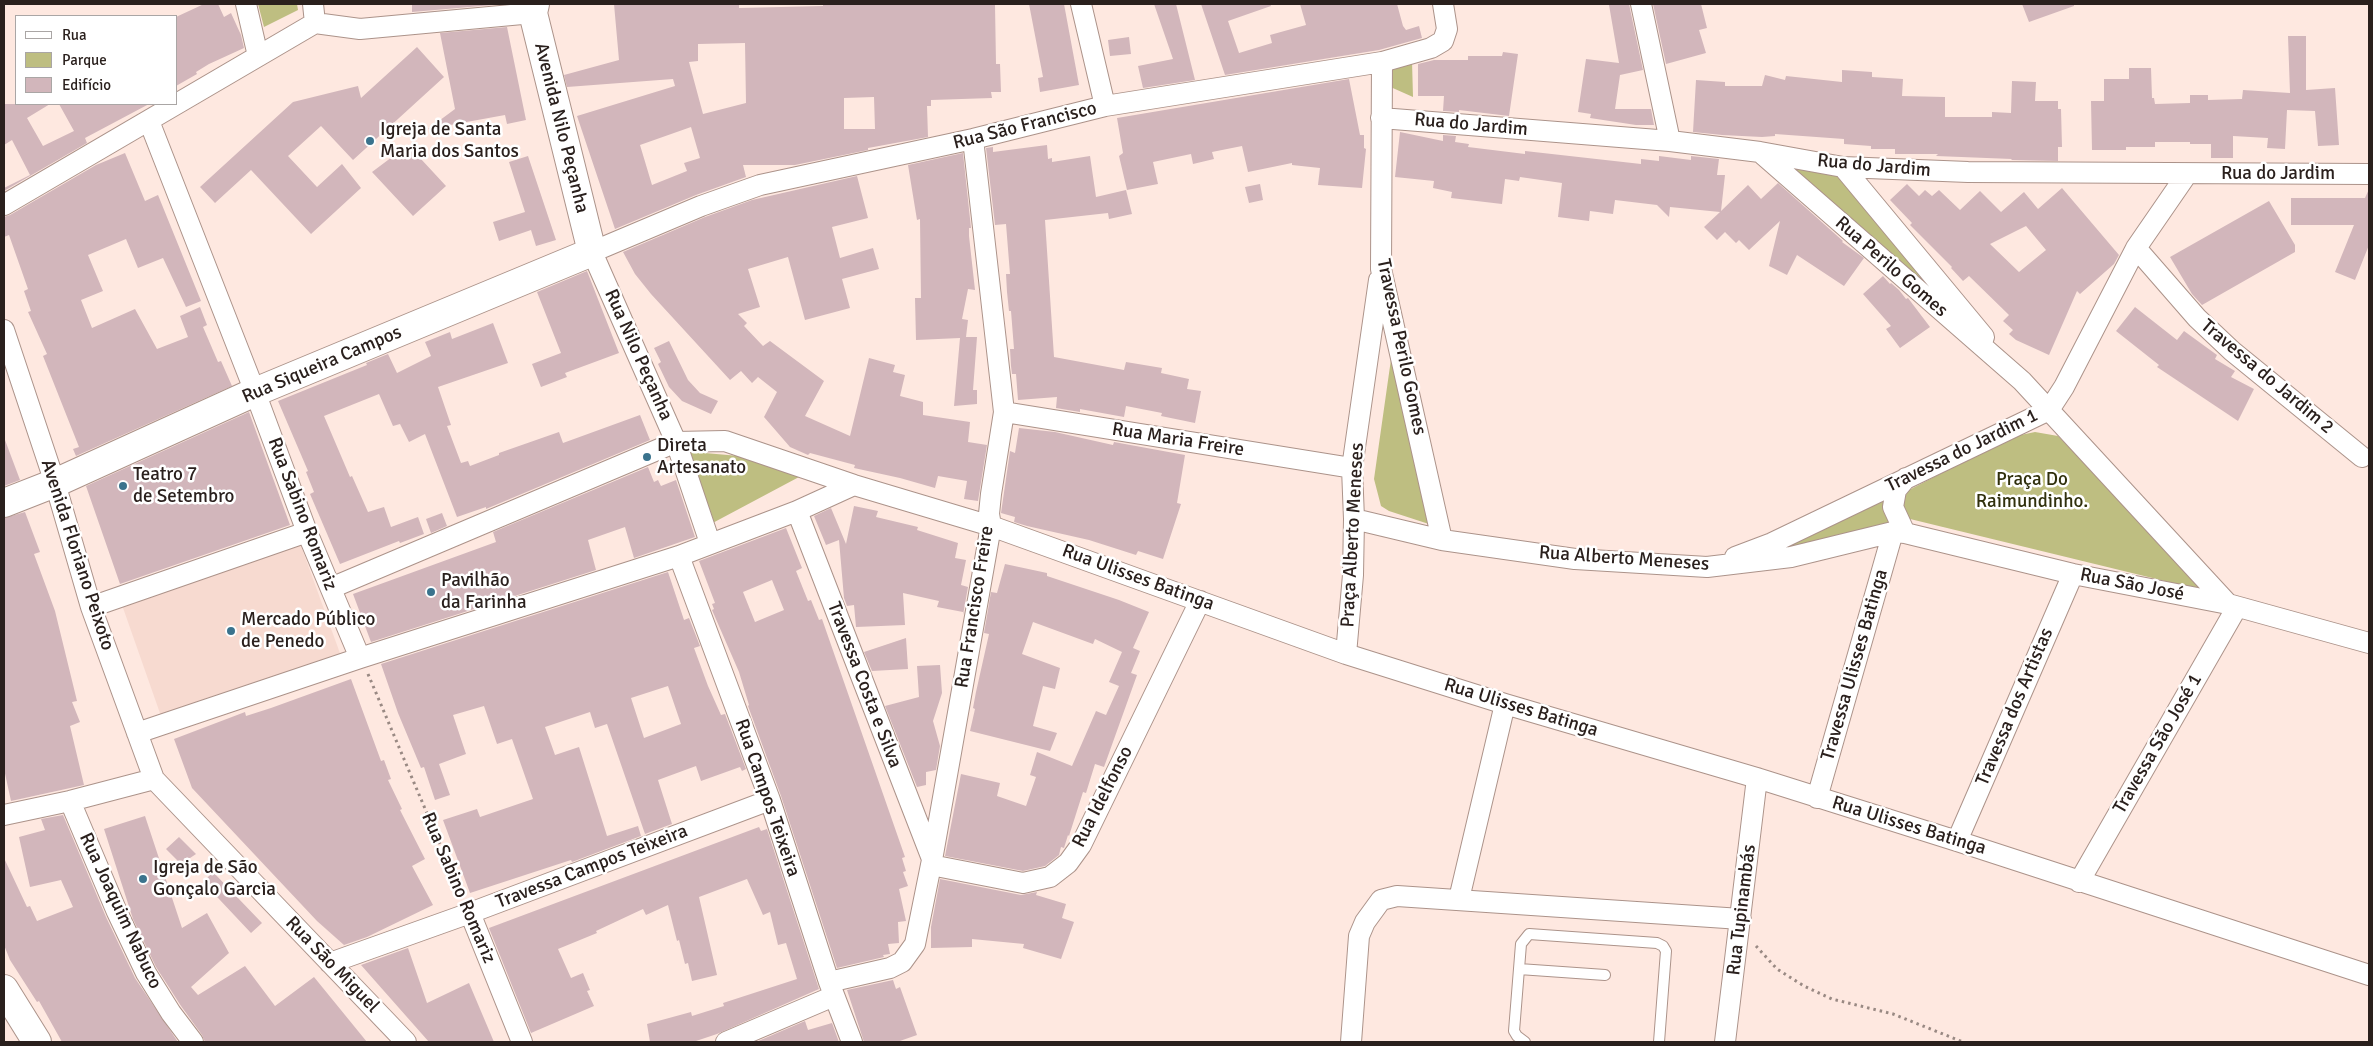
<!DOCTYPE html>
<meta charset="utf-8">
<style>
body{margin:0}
#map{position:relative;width:2373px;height:1046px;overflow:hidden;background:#fee8e0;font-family:Signika,sans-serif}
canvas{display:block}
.frame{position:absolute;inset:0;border:5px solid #2a201d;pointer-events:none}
.legend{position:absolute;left:15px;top:15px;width:162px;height:90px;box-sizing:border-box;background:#fff;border:1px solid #aaa6a5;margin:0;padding:6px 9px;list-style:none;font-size:15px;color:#2a201d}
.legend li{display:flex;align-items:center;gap:10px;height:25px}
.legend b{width:25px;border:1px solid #aaa6a5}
</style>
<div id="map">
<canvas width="2373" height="1046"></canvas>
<div class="frame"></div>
<ul class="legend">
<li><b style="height:6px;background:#fff"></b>Rua</li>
<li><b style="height:14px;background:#bebe81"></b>Parque</li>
<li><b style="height:14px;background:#d2b6bb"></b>Edifício</li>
</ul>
</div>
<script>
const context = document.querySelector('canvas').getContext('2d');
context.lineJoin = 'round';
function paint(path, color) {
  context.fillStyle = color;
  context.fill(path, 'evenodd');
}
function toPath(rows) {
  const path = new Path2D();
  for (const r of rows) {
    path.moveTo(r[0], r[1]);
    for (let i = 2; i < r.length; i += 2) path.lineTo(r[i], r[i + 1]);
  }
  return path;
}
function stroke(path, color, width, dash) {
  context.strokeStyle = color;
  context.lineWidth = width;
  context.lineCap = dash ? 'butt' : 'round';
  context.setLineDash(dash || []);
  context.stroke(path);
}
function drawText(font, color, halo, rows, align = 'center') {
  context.font = font + ' Signika,sans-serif';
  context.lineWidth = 5;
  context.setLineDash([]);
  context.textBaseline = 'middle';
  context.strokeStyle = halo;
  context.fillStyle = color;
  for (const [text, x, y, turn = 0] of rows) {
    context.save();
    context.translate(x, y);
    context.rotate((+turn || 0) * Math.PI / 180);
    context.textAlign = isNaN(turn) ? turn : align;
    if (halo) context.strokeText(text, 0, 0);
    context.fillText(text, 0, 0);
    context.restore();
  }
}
const built = toPath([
 [300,543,341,656,162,719,122,605]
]);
const green = toPath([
 [258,4,297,4,298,10,264,27],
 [1412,61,1413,97,1386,85,1394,62],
 [1779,166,1841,175,1986,343],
 [1397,317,1438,527,1389,511,1381,506,1374,479],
 [2035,432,2058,436,2214,593,1906,518,1901,503,1909,490,2011,437],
 [682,451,739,456,799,477,707,526],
 [1880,500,1884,501,1890,524,1736,561]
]);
const building = toPath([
 [204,4,218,4,224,17,231,13,241,35,244,48,209,64,196,72,197,74,176,86,176,17],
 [412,4,504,4,412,12],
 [614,4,739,4,739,8,823,6,823,4,995,5,996,64,1000,64,1001,92,991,92,992,98,931,100,931,106,927,106,928,137,868,148,868,150,795,165,743,165,746,177,696,195,615,229,577,116,675,86,673,79,567,87,564,75,619,60],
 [745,43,746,103,703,114,689,62,698,61,698,44],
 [874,97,875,129,844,129,844,98],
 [691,127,700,158,684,163,687,171,652,185,640,145],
 [1029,4,1064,4,1079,85,1040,92,1038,78,1043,77],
 [1154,4,1176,4,1195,80,1143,88,1138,66,1173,59],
 [1201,4,1270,4,1271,6,1228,21,1239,53,1272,43,1270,35,1306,25,1300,4,1397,4,1403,26,1406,30,1419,26,1422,38,1379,50,1225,75],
 [1629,4,1643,70,1620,75,1615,109,1651,109,1654,125,1636,125,1590,118,1591,114,1578,112,1586,59,1619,63,1609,5],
 [1653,4,1701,4,1707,28,1699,30,1706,53,1666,64],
 [2022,4,2074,4,2074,6,2029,22],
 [507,27,526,120,507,124,505,115,428,129,455,109,440,33],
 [2288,36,2306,36,2306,90,2335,88,2339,145,2318,146,2315,111,2287,110,2285,149,2267,148,2268,138,2233,136,2233,158,2211,158,2211,144,2190,144,2190,142,2155,142,2155,147,2126,147,2126,150,2092,150,2091,101,2104,101,2104,79,2129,79,2129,68,2151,68,2152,98,2154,98,2155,104,2190,103,2190,95,2208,95,2208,100,2242,99,2243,90,2290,93],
 [1129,37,1131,54,1110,56,1108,40],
 [417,47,444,77,353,160,321,126,288,156,317,187,342,164,361,188,311,234,251,170,215,203,200,187,293,102,358,86,361,98],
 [1503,52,1518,54,1509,116,1459,110,1459,112,1443,111,1444,96,1418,96,1418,64,1434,60,1468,60,1468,56,1502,56],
 [1842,70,1872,72,1872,77,1903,79,1902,96,1945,97,1945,117,1992,117,1992,112,2011,113,2012,81,2036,82,2035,101,2058,101,2058,109,2061,109,2062,147,2058,147,2058,161,2011,160,2012,159,1936,156,1938,154,1895,154,1895,149,1871,149,1871,146,1844,144,1844,139,1775,134,1775,136,1762,137,1722,135,1693,132,1696,80,1725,82,1725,86,1762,86,1765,75,1785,80,1786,76,1842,82],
 [1349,79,1360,135,1364,135,1364,148,1366,149,1362,188,1318,185,1320,168,1292,165,1292,163,1248,172,1242,146,1212,152,1214,159,1193,164,1191,154,1153,162,1158,184,1127,190,1119,156,1123,153,1117,118],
 [4,104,50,104,27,118,43,146,74,131,59,104,149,104,85,138,87,143,4,191,4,188,30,175,12,140,4,145],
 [1400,132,1443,141,1443,135,1456,136,1455,142,1469,144,1468,147,1525,154,1525,151,1641,164,1641,159,1659,161,1659,156,1691,160,1691,156,1719,159,1717,175,1725,175,1721,211,1748,185,1761,199,1778,183,1843,241,1842,242,1864,258,1844,286,1797,255,1787,275,1769,266,1780,221,1749,250,1739,240,1736,243,1725,232,1717,240,1704,227,1720,212,1670,207,1669,217,1657,205,1615,200,1613,214,1590,211,1589,221,1558,217,1562,183,1520,177,1519,181,1505,179,1502,204,1451,198,1452,192,1433,188,1434,181,1395,177],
 [408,145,446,186,413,216,372,172],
 [1047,145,1048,159,1052,158,1052,162,1090,156,1096,197,1126,190,1132,214,1109,219,1108,213,1045,220,1054,357,1124,370,1126,362,1162,368,1161,373,1189,379,1187,389,1201,391,1195,423,1161,416,1162,413,1126,406,1124,417,1080,409,1080,412,1056,408,1057,397,1018,400,1016,374,1012,374,1011,366,1010,349,1014,349,1011,311,1009,311,1007,292,1006,274,1010,274,1006,224,995,225,986,148,993,147,993,152],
 [125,153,145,201,158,195,201,301,186,307,163,258,138,268,126,239,88,255,103,291,81,300,92,328,135,309,157,349,188,337,180,316,200,307,207,325,203,327,218,362,221,361,232,386,76,456,73,449,79,447,43,356,47,354,28,312,31,311,24,291,28,289,9,235,4,237,4,217,10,215,96,165],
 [963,153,971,228,969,228,969,236,975,290,968,289,962,319,968,320,966,337,977,337,973,390,977,390,977,404,954,406,960,338,916,340,915,298,921,298,920,219,917,220,908,165],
 [528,156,556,240,536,246,531,230,499,241,493,222,525,212,509,162],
 [857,176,868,218,832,227,840,258,873,248,879,269,842,279,850,308,805,320,788,257,748,269,760,307,738,314,747,323,744,326,763,346,770,341,824,381,805,416,850,436,869,358,895,365,893,372,905,375,900,396,923,402,923,415,970,422,968,442,987,445,978,501,964,499,967,481,938,476,935,488,900,478,854,468,855,465,810,453,808,455,790,447,764,417,777,392,758,377,752,383,741,371,730,380,651,294,635,274,623,252,705,217,752,200],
 [1260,184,1263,200,1249,203,1245,187],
 [1907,184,1919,196,1925,190,1932,196,1939,190,1960,210,1980,191,2001,212,2024,192,2038,209,2062,188,2119,255,2114,264,2080,294,2077,291,2049,355,2016,340,2009,334,2013,330,2003,321,2009,315,1969,276,1963,281,1951,268,1952,267,1910,225,1912,223,1890,200],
 [2026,226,2046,250,2019,272,1990,244],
 [2369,189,2369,245,2355,280,2335,272,2354,225,2291,225,2291,198,2365,198],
 [2269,201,2295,245,2295,252,2202,305,2192,294,2170,257],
 [587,271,619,353,565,373,567,377,541,387,532,364,561,353,537,292],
 [1883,276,1890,284,1891,283,1899,290,1906,299,1908,298,1930,327,1900,348,1886,329,1891,326,1863,294],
 [2135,307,2177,340,2184,331,2217,355,2215,359,2235,371,2231,377,2254,389,2238,421,2157,367,2159,365,2116,331],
 [493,323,508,363,438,387,451,425,447,426,461,463,468,461,470,466,499,455,499,453,559,432,563,443,640,415,650,440,486,509,486,507,457,517,425,434,409,442,400,424,393,426,379,394,324,416,350,477,352,476,368,512,384,507,391,527,418,517,424,534,400,543,399,541,340,564,310,494,314,492,306,472,308,471,278,401,367,365,366,363,388,354,397,373,431,356,425,342,450,332,452,339],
 [669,341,688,380,700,393,718,401,711,414,682,401,669,387,658,364,661,362,654,348],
 [249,412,290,525,120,584,86,486],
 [1019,428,1055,432,1113,445,1114,442,1185,455,1177,503,1181,504,1163,559,1138,551,1136,555,1089,540,1027,526,1014,522,1015,517,1001,513,1010,451,1015,453],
 [5,440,20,480,4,486,4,441],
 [648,467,654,482,658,480,661,486,676,480,695,537,634,558,625,527,588,540,596,570,371,642,353,594,496,542,493,532],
 [854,506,878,511,876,517,918,527,917,530,958,543,955,558,966,560,961,585,968,587,963,615,963,612,937,607,939,601,903,593,905,625,856,627,854,605,847,606,844,598,839,540,826,545,814,516,831,508,846,544],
 [25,512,40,552,34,554,55,611,77,701,72,702,80,722,70,726,84,785,11,801,4,769,4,518],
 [442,513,447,526,431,533,426,519],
 [786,528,802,568,796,571,808,601,811,600,819,620,822,619,905,857,902,858,906,871,903,872,908,886,899,889,906,921,898,922,899,943,888,944,890,954,883,955,884,957,837,968,781,796,748,706,749,705,739,672,712,610,714,609,712,604,715,603,699,561],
 [772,580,784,610,755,622,743,592],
 [1005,564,1047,573,1047,576,1119,600,1149,612,1133,648,1140,651,1131,673,1137,675,1104,767,1095,764,1086,793,1083,792,1069,836,1068,835,1064,848,1061,847,1059,855,1045,866,1023,871,945,856,961,774,1000,783,997,796,1026,806,1036,777,1030,775,1037,752,1072,766,1096,711,1106,715,1119,686,1109,682,1122,652,1095,639,1093,644,1033,622,1022,654,1060,668,1055,689,1043,686,1033,726,1057,733,1050,751,970,731,975,709,973,708,976,692,989,634,984,633,991,592,997,593],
 [668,572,684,620,689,618,700,646,694,648,708,686,721,715,725,714,746,769,742,771,740,767,701,781,696,766,658,780,672,824,645,834,607,724,595,728,590,712,545,727,555,755,579,747,607,836,638,826,641,836,572,862,571,860,470,893,443,820,477,809,480,817,533,799,512,739,497,744,484,706,453,715,466,754,439,764,450,795,435,800,424,767,421,768,398,713,381,664],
 [668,686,681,724,644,738,631,698],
 [906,638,908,669,872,671,864,652],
 [940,665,942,693,933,721,940,746,936,770,926,772,926,785,917,787,885,706,919,697,917,666],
 [351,679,381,761,384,760,391,779,388,780,402,809,400,810,425,859,412,866,433,905,367,937,344,945,317,921,192,788,174,739,245,712,246,716,271,708],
 [63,815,106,917,135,978,178,1042,62,1042,39,1001,37,1002,10,960,4,945,4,858,27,907,30,906,37,921,73,907,61,880,30,887,19,837,45,830,41,819],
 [145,816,182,928,207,913,229,953,191,987,198,995,245,966,275,1006,314,977,367,1042,205,1042,202,1035,181,1006,156,967,133,919,104,829],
 [759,827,761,831,767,829,819,989,717,1034,693,1042,650,1042,647,1024,691,1012,692,1016,724,1006,723,1003,797,979,786,943,778,945,770,912,763,915,747,879,699,897,717,975,692,981,688,963,685,964,679,940,677,941,668,905,646,915,643,909,596,931,597,933,558,949,571,978,583,973,590,990,587,991,594,1006,531,1033,489,928],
 [179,837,196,854,181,864,166,849],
 [213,872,262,923,251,933,203,882],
 [940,879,1021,895,1037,892,1036,895,1066,904,1062,918,1074,922,1061,959,1023,948,1024,944,972,939,972,947,931,948,931,927],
 [408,948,427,1003,469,983,494,1042,429,1042,361,965],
 [893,980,896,989,900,987,917,1035,897,1042,864,1042,847,990],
 [805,1021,808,1030,832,1023,839,1042,756,1042]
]);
const path = toPath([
 [368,674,462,896],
 [1756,946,1777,969,1804,986,1832,999,1893,1014,1963,1042]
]);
const lane = toPath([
 [1519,969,1605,975],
 [1525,1042,1517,1036,1514,1031,1521,944,1529,934,1657,943,1663,946,1666,951,1659,1042]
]);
const street = toPath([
 [246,4,258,56],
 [313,4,315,23],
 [1081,4,1105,106],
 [1641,4,1670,141],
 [1382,62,1381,269,1442,540],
 [1381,118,1670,141,1760,152,1843,167,1968,172,2369,174],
 [149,121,255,392,307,532,360,658],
 [1761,153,2022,381,2228,604],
 [1843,167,1984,337],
 [4,205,315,23,360,29,533,13],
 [2136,248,2197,318,2232,351,2362,457],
 [4,330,55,483,91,607,154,779,406,1042],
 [1004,412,1352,468],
 [797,511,932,859],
 [1354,519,1442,540,1575,559,1707,567,1791,557,1893,532,1905,533,2073,574,2228,604,2369,643],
 [1905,533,1893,507,1896,490,1906,478],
 [710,543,676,442,592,252,701,206,760,185,973,139,1105,106,1382,62,1431,48,1443,41,1447,29,1443,4],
 [679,556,770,800,829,982,852,1042],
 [1735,557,1772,543,2049,410,2064,387,2136,248,2187,174],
 [331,588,676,442,725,441,854,485,991,526,1346,654,1505,704,1757,778,1957,841,2369,975],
 [91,607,307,532],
 [1346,654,1353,575,1354,519,1352,468,1379,280],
 [137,733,360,658,679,556,797,511,854,485],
 [1817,798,1893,532],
 [70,801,117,912,146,973,171,1013,193,1042],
 [4,815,70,801,154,779],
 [1957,841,2073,574],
 [931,865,1023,883,1050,877,1068,863,1081,845,1200,601],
 [2079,882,2237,607],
 [1459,899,1505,704],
 [470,913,522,1042],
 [330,963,470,913,770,800],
 [829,982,890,968,902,962,915,944,932,860,991,526,989,514,991,494,1004,412,973,139],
 [726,1042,834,996],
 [1351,1042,1359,936,1365,922,1381,900,1397,896,1741,919],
 [1725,1042,1757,778]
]);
const secondary = toPath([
 [4,503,55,483,255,392,592,252,533,13,535,4],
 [4,989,37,1042]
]);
const markers = [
 [370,141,5,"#3a738d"],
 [647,457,5,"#3a738d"],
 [123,486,5,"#3a738d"],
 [431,592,5,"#3a738d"],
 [231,631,5,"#3a738d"],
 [143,879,5,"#3a738d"]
];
const streetNames = [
 ["Rua do Jardim",1471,125,5],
 ["Rua São Francisco",1025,126,-14],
 ["Avenida Nilo Peçanha",561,128,76],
 ["Rua do Jardim",1874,166,5],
 ["Rua do Jardim",2278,174],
 ["Rua Perilo Gomes",1891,267,41],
 ["Travessa Perilo Gomes",1401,347,78],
 ["Rua Nilo Peçanha",638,355,66],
 ["Rua Siqueira Campos",322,365,-23],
 ["Travessa do Jardim 2",2267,377,40],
 ["Rua Maria Freire",1178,440,9],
 ["Travessa do Jardim 1",1962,451,-26],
 ["Rua Sabino Romariz",302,514,69],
 ["Praça Alberto Meneses",1353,535,-87],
 ["Avenida Floriano Peixoto",77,555,72],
 ["Rua Alberto Meneses",1624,559,4],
 ["Rua Ulisses Batinga",1138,578,20],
 ["Rua São José",2132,585,11],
 ["Rua Francisco Freire",975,607,-81],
 ["Travessa Ulisses Batinga",1855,665,-74],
 ["Travessa Costa e Silva",864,685,69],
 ["Travessa dos Artistas",2015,707,-67],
 ["Rua Ulisses Batinga",1521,708,17],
 ["Travessa São José 1",2158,744,-60],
 ["Rua Idelfonso",1103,797,-63],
 ["Rua Campos Teixeira",767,798,71],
 ["Rua Ulisses Batinga",1909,826,17],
 ["Travessa Campos Teixeira",592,867,-21],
 ["Rua Sabino Romariz",458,888,67],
 ["Rua Tupinambás",1742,910,-83],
 ["Rua Joaquim Nabuco",120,911,65],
 ["Rua São Miguel",332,965,46]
];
const poiNames = [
 ["Igreja de Santa",380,130],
 ["Maria dos Santos",380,152],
 ["Direta",657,446],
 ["Artesanato",657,468],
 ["Teatro 7",133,475],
 ["de Setembro",133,497],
 ["Pavilhão",441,581],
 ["da Farinha",441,603],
 ["Mercado Público",241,620],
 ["de Penedo",241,642],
 ["Igreja de São",153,868],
 ["Gonçalo Garcia",153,890]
];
const parkNames = [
 ["Praça Do",2032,480],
 ["Raimundinho.",2032,502]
];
paint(built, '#f7dad0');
paint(green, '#bebe81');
paint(building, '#d2b6bb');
stroke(lane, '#ac938a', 12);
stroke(street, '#ac938a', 22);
stroke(secondary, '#ac938a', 30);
stroke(path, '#998983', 3, [2.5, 4]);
stroke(lane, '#fff', 10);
stroke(street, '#fff', 20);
stroke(secondary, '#fff', 28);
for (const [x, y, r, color] of markers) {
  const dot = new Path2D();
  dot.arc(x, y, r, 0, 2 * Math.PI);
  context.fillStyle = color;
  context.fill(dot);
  stroke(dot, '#fff', 2);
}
drawText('19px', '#2a201d', '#fff', streetNames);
drawText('19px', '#2a201d', '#fff', poiNames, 'left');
drawText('19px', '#30300d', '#fff', parkNames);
</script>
